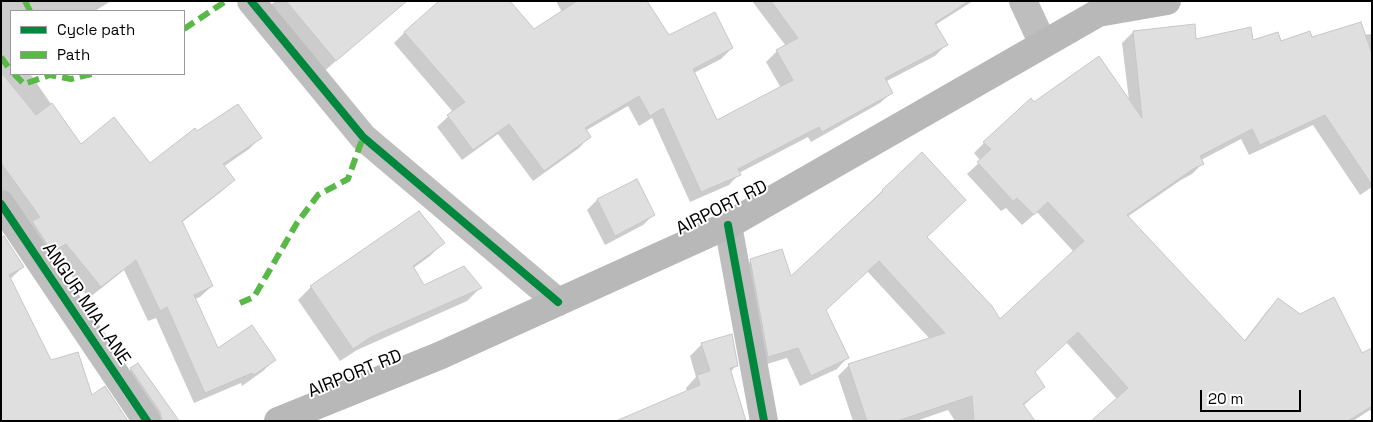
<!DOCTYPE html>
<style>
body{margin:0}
#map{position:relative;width:1373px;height:422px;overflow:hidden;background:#fff;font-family:"Space Grotesk",sans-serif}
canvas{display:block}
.frame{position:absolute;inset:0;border:2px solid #000;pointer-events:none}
.legend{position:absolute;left:10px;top:10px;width:175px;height:65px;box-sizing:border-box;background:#fff;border:1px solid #999;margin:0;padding:6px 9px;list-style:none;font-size:15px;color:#000}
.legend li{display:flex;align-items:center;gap:10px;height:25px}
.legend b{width:25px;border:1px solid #999}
.scale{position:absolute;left:1200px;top:390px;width:101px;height:22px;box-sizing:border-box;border:2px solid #000;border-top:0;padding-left:6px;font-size:15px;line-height:18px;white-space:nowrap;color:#000;-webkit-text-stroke:4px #fff;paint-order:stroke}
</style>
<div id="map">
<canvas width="1373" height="422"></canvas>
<div class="frame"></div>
<ul class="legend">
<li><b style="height:6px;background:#00873e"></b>Cycle path</li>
<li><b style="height:6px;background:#58b947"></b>Path</li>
</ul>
<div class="scale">20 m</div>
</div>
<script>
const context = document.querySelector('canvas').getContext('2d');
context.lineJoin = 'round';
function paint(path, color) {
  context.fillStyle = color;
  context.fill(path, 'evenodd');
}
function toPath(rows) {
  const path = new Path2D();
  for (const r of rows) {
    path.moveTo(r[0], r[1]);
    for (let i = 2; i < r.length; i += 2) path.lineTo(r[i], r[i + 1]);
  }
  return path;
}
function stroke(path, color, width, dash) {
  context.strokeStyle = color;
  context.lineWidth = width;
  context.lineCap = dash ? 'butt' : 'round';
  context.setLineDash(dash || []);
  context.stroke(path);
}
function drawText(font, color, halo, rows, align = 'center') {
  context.font = font + ' "Space Grotesk",sans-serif';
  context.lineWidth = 4;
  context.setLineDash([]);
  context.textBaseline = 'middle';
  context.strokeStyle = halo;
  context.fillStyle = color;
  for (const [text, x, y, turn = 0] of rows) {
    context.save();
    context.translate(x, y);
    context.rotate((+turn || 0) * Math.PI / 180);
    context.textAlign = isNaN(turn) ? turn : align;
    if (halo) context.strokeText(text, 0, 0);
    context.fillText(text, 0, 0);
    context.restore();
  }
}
const shadow = toPath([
 [1,1,111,1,95,11,11,11,11,74,34,74,31,75,80,146,150,165,197,133,260,138,249,149,223,167,233,180,222,191,181,223,212,286,200,297,195,299,218,350,274,360,263,371,242,386,241,383,194,403,156,318,148,321,124,270,89,298,54,254,40,262,1,205],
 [275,1,384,1,393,12,322,73,268,8],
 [556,1,646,1,668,37,732,48,721,59,694,73,716,122,781,88,766,62,777,51,786,46,752,1,973,1,935,25,946,45,935,56,885,82,891,93,880,103,811,142,808,137,739,173,739,174,729,185,690,202,652,118,639,126,628,106,585,131,589,137,579,148,533,181,498,134,462,160,437,127,453,112,394,43,405,32,534,30,562,12],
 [1194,26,1195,40,1280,42,1372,34,1372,187,1360,195,1313,125,1249,155,1241,139,1201,160,1203,163,1192,174,1181,180,1127,217,1244,341,1267,311,1278,300,1361,355,1372,350,1372,413,1370,410,1353,421,1094,421,1117,399,1066,342,1034,372,1044,387,1023,406,1033,421,955,421,948,410,916,421,853,421,838,376,849,365,930,339,867,271,825,310,847,358,837,369,800,386,787,358,757,367,740,272,751,261,790,278,883,190,1000,321,1074,252,1037,212,1022,225,1006,208,1001,211,967,174,981,161,974,153,984,143,1033,103,1129,100,1122,43,1133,32],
 [636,180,653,215,643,225,605,245,587,210,597,200],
 [1,235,23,267,10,279,50,362,91,397,1,421],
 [443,243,430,256,412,269,424,287,480,288,467,301,357,350,340,361,298,300,311,287],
 [702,344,737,365,730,372,687,392,686,388,696,377,690,356],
 [131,369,178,421,147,421,120,380]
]);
const building = toPath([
 [286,1,407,1,336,61,286,1],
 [439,1,510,1,534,29,577,1,647,1,669,35,715,12,733,48,693,69,717,120,793,80,776,50,798,38,771,1,969,1,935,23,948,45,885,78,893,93,822,132,819,127,738,169,741,175,701,192,663,108,650,116,639,96,585,128,591,137,544,171,509,124,473,150,447,115,465,102,404,32,439,1],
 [1361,22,1372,54,1372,185,1325,115,1260,145,1252,129,1200,156,1204,164,1193,169,1127,215,1245,341,1278,298,1300,314,1334,297,1362,353,1372,348,1372,406,1348,421,1091,421,1128,388,1078,332,1035,372,1045,387,1023,404,1035,421,974,421,972,396,897,421,867,421,848,364,945,333,879,261,826,310,849,358,811,376,798,348,768,357,750,259,782,249,791,276,883,191,882,190,922,152,966,200,927,237,992,306,1000,319,1084,241,1048,202,1034,215,1017,198,1013,201,977,162,991,149,983,142,1031,98,1034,102,1099,56,1142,118,1133,31,1195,24,1196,39,1251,27,1253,40,1278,32,1281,41,1310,31,1312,37,1361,22],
 [1,72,36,115,52,103,81,144,114,117,150,163,195,128,197,131,238,104,262,138,223,164,235,180,182,221,213,286,194,295,218,348,252,325,276,360,254,375,252,373,205,393,167,307,160,311,136,260,101,287,66,244,52,252,32,221,40,217,1,163,1,72],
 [637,179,655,215,615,236,597,199,637,179],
 [419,211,445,243,413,266,424,285,464,266,482,288,371,337,353,349,310,286,419,211],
 [4,236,24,267,9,275,51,360,78,352,92,395,105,386,128,421,1,421,1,238,4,236],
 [732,334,738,366,730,368,746,421,616,421,700,385,697,375,710,371,701,343,732,334],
 [138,363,175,415,179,421,162,421,160,412,130,368,138,363]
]);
const minor = toPath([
 [251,1,363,137,558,302],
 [1023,1,1043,44],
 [1,204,147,421],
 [728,225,764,421]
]);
const secondary = toPath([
 [278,421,439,356,728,225,1098,13,1167,1]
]);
const quiet = toPath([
 [25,1,30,11],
 [184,29,226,1],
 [1,57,11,71],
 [14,74,24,84,50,75,71,79,92,74],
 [240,303,254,297,297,223,318,195,348,179,363,137]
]);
const cycleway = toPath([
 [251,1,363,137,558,302],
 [1,204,147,421],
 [728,225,764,421]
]);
const streetNames = [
 ["AIRPORT RD",722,208,-27],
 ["ANGUR MIA LANE",86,304,56],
 ["AIRPORT RD",355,374,-22]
];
paint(shadow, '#0003');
paint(building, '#dfdfdf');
stroke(building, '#c7c7c7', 1);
stroke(minor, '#bebebe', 28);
stroke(secondary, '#b8b8b8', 28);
stroke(quiet, '#58b947', 6, [12, 6]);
stroke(cycleway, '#00873e', 8);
drawText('18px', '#000', '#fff', streetNames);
</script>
